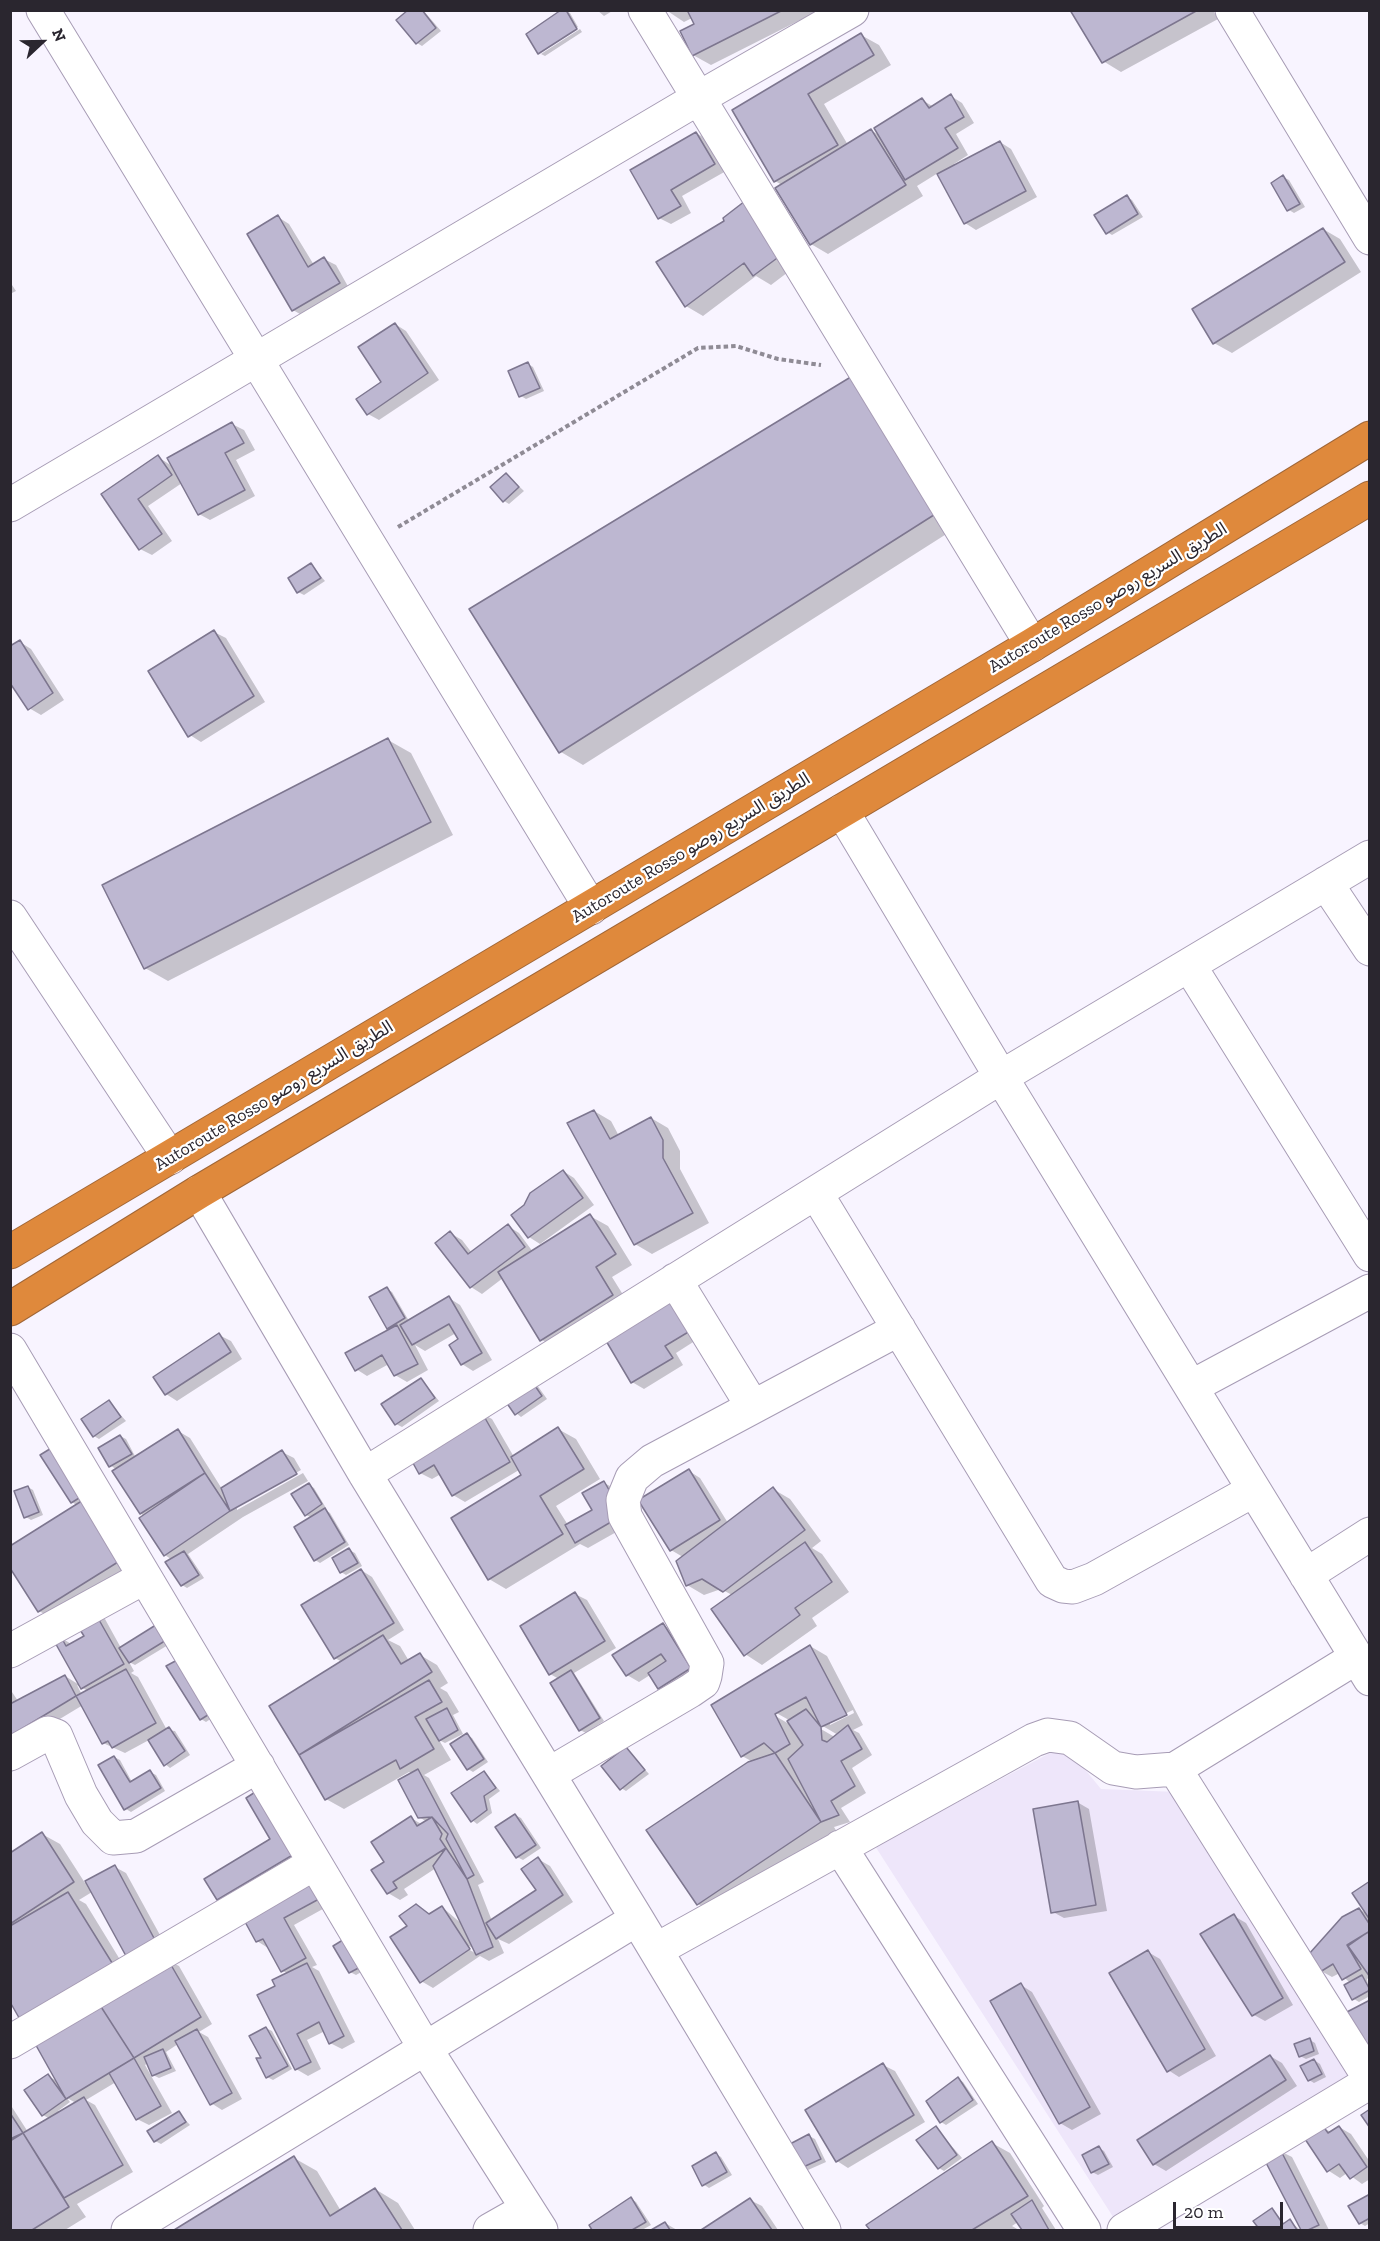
<!DOCTYPE html>
<meta charset="utf-8">
<style>
body{margin:0}
#map{position:relative;width:1380px;height:2241px;overflow:hidden;background:#f8f4ff;font-family:"Zilla Slab",serif}
canvas{display:block}
.frame{position:absolute;inset:0;border:12px solid #2a262f;pointer-events:none}
.north{position:absolute;left:12px;top:12px;width:60px;height:60px;-webkit-text-stroke:4px #fff;paint-order:stroke;rotate:68deg;font-size:16px;font-weight:700;line-height:24px;text-align:center;color:#2a262f}
.north::after{content:'';display:block;margin:auto;width:21px;height:27px;background:#2a262f;clip-path:polygon(50% 0,100% 100%,50% 72%,0 100%)}
.scale{position:absolute;left:1173px;top:2202px;width:110px;height:27px;box-sizing:border-box;border:3px solid #2a262f;border-top:0;padding-left:8px;font-size:18px;line-height:21px;white-space:nowrap;color:#2a262f;-webkit-text-stroke:4px #fff;paint-order:stroke}
</style>
<div id="map">
<canvas width="1380" height="2241"></canvas>
<div class="frame"></div>
<div class="north">N</div>
<div class="scale">20 m</div>
</div>
<script>
const context = document.querySelector('canvas').getContext('2d');
context.lineJoin = 'round';
function paint(path, color) {
  context.fillStyle = color;
  context.fill(path, 'evenodd');
}
function toPath(rows) {
  const path = new Path2D();
  for (const r of rows) {
    path.moveTo(r[0], r[1]);
    for (let i = 2; i < r.length; i += 2) path.lineTo(r[i], r[i + 1]);
  }
  return path;
}
function stroke(path, color, width, dash) {
  context.strokeStyle = color;
  context.lineWidth = width;
  context.lineCap = dash ? 'butt' : 'round';
  context.setLineDash(dash || []);
  context.stroke(path);
}
function drawText(font, color, halo, rows, align = 'center') {
  context.font = font + ' "Zilla Slab","Noto Sans Arabic",serif';
  context.lineWidth = 4.5;
  context.setLineDash([]);
  context.textBaseline = 'middle';
  context.strokeStyle = halo;
  context.fillStyle = color;
  for (const [text, x, y, turn = 0] of rows) {
    context.save();
    context.translate(x, y);
    context.rotate((+turn || 0) * Math.PI / 180);
    context.textAlign = isNaN(turn) ? turn : align;
    if (halo) context.strokeText(text, 0, 0);
    context.fillText(text, 0, 0);
    context.restore();
  }
}
const built = toPath([
 [1065,1745,1101,1789,1178,1792,1360,2076,1117,2223,875,1846]
]);
const shadow = toPath([
 [410,10,423,10,441,31,422,46,417,43],
 [564,10,570,13,578,27,540,53,528,34],
 [597,10,614,10,604,16],
 [666,10,820,10,711,65,693,55,696,25,692,18,684,22],
 [1072,10,1213,10,1218,19,1121,72,1103,61],
 [580,29,582,32,545,56,541,54],
 [861,35,879,45,891,65,824,104,848,145,871,130,880,136,922,100,934,107,951,96,962,103,974,123,956,134,968,155,954,164,955,166,1000,142,1011,149,1037,197,976,230,965,223,938,173,917,186,923,196,828,254,811,244,782,185,775,181,734,110],
 [696,133,708,140,726,171,682,196,691,213,671,224,659,218,632,170],
 [1283,177,1289,180,1305,207,1294,213,1289,210,1273,183],
 [1127,197,1132,200,1143,217,1112,235,1107,232],
 [278,217,289,224,314,265,324,259,336,265,350,290,305,317,293,310],
 [727,221,800,263,771,285,756,276,703,316,686,306],
 [1323,229,1340,239,1361,272,1232,353,1214,343],
 [10,282,16,291,10,294],
 [395,324,406,331,439,380,379,420,368,414,383,382],
 [528,364,533,367,544,391,526,399,521,396],
 [854,376,959,526,583,765,561,752],
 [232,424,244,430,255,450,236,460,255,496,210,520,199,514,182,483,148,506,172,541,152,555,140,549,104,494,158,457,172,466],
 [506,474,524,491,509,504,504,501],
 [311,565,325,581,304,595,298,592],
 [214,632,226,638,265,702,201,742,190,735],
 [20,642,31,649,64,700,41,715,29,708],
 [388,740,411,753,453,835,168,981,145,968],
 [594,1111,611,1121,619,1136,651,1118,668,1128,680,1151,680,1169,709,1223,652,1254,635,1244],
 [563,1171,574,1178,594,1205,540,1244,529,1237],
 [590,1216,608,1226,632,1265,612,1277,630,1306,559,1350,542,1340,503,1278,482,1294,471,1287,450,1233,462,1240,472,1253,508,1226,519,1233,533,1252],
 [387,1289,392,1292,409,1321,449,1298,460,1305,492,1360,473,1371,462,1364,460,1340,456,1333,425,1351,415,1345,428,1370,407,1382,395,1375,389,1364,367,1376,356,1369,391,1330,388,1328],
 [668,1295,701,1337,676,1353,683,1365,644,1389,632,1382],
 [219,1335,231,1341,242,1359,177,1401,166,1394],
 [421,1379,439,1401,402,1427,396,1424],
 [537,1385,547,1399,521,1417,516,1413],
 [109,1402,126,1421,99,1439,94,1436],
 [481,1413,492,1419,514,1457,558,1429,576,1439,600,1479,556,1506,568,1525,594,1510,604,1483,616,1489,634,1522,588,1548,580,1544,506,1589,489,1579,523,1476,519,1470,465,1502,453,1495,441,1474,432,1479,420,1473],
 [178,1431,190,1438,222,1489,282,1452,294,1458,301,1470,237,1506,237,1510,303,1473,308,1481,243,1517,188,1554,204,1578,187,1588,182,1585,172,1560,165,1555,117,1470,110,1465,120,1436,126,1439,136,1458],
 [53,1448,142,1568,57,1621,39,1611,78,1506,72,1502],
 [689,1471,700,1478,728,1523,773,1489,790,1499,821,1541,812,1548,822,1554,849,1592,812,1618,817,1626,762,1665,745,1654,732,1595,721,1589,704,1595,687,1585,683,1557,671,1550],
 [309,1485,314,1488,326,1508,324,1509,330,1513,349,1545,320,1563,315,1560,312,1518,306,1515],
 [28,1487,33,1490,43,1515,31,1520,26,1517],
 [349,1550,355,1553,362,1566,346,1575,341,1572],
 [361,1570,372,1577,404,1630,388,1640,400,1646,409,1661,420,1655,437,1665,448,1683,440,1688,447,1692,459,1712,453,1715,463,1734,445,1743,439,1740,451,1760,424,1775,429,1778,484,1882,478,1885,492,1921,538,1891,538,1859,550,1866,573,1902,509,1944,498,1939,504,1953,489,1961,480,1956,433,1988,421,1981,409,1927,416,1906,431,1915,442,1907,462,1924,436,1868,404,1889,408,1895,400,1900,388,1893,386,1862,411,1818,423,1825,427,1822,419,1817,412,1774,409,1772,344,1809,326,1799,271,1706,342,1662,335,1658],
 [465,1944,475,1949,475,1953,463,1946],
 [575,1594,587,1600,616,1648,574,1673,604,1721,586,1733,580,1730,559,1679,550,1674],
 [94,1613,105,1619,121,1648,159,1625,173,1642,135,1665,129,1662,134,1671,131,1673,138,1677,167,1730,175,1731,190,1755,170,1768,165,1764,149,1740,125,1753,103,1743,83,1705,20,1743,10,1737,10,1689,18,1701,65,1676,81,1686,60,1637,71,1644,86,1637],
 [77,1685,88,1691,82,1695],
 [663,1625,674,1631,702,1674,670,1695,659,1688,650,1675,639,1682,627,1675,615,1655],
 [810,1646,827,1656,863,1725,853,1730,859,1733,872,1755,852,1768,866,1793,841,1808,850,1822,834,1827,837,1832,715,1914,698,1904,648,1831,753,1762,742,1756,713,1706],
 [769,1709,789,1720,789,1724,767,1711],
 [853,1710,854,1713,830,1725,830,1721],
 [816,1722,838,1735,833,1739,833,1736,814,1725],
 [169,1667,218,1714,206,1722,201,1719],
 [467,1735,472,1738,488,1762,473,1772,468,1769],
 [626,1749,649,1774,626,1791,621,1788],
 [114,1757,120,1760,132,1782,150,1772,156,1775,165,1791,131,1812,126,1809],
 [484,1772,500,1791,489,1799,492,1813,477,1824,472,1820],
 [1077,1802,1089,1809,1107,1911,1064,1918,1053,1912],
 [515,1815,521,1818,541,1848,523,1860,517,1857],
 [42,1834,60,1844,85,1883,115,1867,126,1873,166,1946,139,1961,92,1892,79,1900,86,1904,130,1976,10,2000,10,1855],
 [272,1839,311,1857,230,1905,218,1899],
 [1370,1883,1370,1977,1367,1979,1370,1996,1359,2002,1354,1999,1350,1983,1340,1973,1332,1977,1321,1971,1359,1909,1367,1914],
 [1350,1941,1353,1944,1342,1951],
 [311,1886,330,1905,294,1925,317,1965,312,1967,319,1971,355,2042,342,2049,330,2043,325,2031,307,2040,321,2069,308,2076,296,2069,277,1986,288,1974,283,1971,268,1948,257,1941],
 [1234,1916,1246,1923,1293,2005,1265,2021,1254,2015],
 [335,1947,372,1966,356,1975,350,1972],
 [1148,1952,1160,1959,1216,2056,1179,2077,1168,2070],
 [167,1960,179,1966,212,2024,199,2032,208,2037,242,2099,222,2110,211,2103,178,2044,166,2052,176,2071,159,2078,153,2075,148,2063,145,2065,172,2113,149,2125,137,2119,116,2082,86,2100,95,2105,133,2172,77,2204,86,2217,65,2230,10,2230,10,2104,28,2132,50,2119,43,2115,48,2076,57,2081],
 [67,2098,76,2103,59,2113,58,2111,70,2102],
 [1021,1985,1032,1992,1101,2114,1072,2130,1060,2123],
 [266,2028,272,2031,292,2069,273,2080,267,2077,263,2059],
 [1310,2040,1315,2043,1319,2054,1306,2059,1300,2056],
 [1270,2056,1282,2063,1297,2086,1166,2171,1154,2164],
 [1314,2060,1320,2064,1326,2077,1314,2083,1309,2080],
 [883,2065,895,2071,925,2122,848,2168,837,2161],
 [958,2079,963,2082,978,2104,946,2125,941,2122],
 [179,2113,190,2125,161,2144,155,2141,149,2132],
 [1339,2127,1351,2134,1370,2162,1370,2179,1362,2184,1347,2173,1340,2178,1329,2171,1307,2140,1323,2128,1331,2132],
 [936,2128,962,2158,944,2171,939,2168],
 [809,2136,815,2139,826,2162,808,2170,803,2167],
 [992,2143,1010,2153,1044,2206,1042,2208,1056,2230,1023,2230,1018,2222,1012,2226,1019,2230,872,2230,869,2226],
 [1099,2148,1104,2151,1113,2167,1098,2175,1092,2172],
 [1280,2151,1292,2157,1329,2230,1303,2230,1265,2158],
 [716,2154,721,2157,732,2175,709,2188,703,2184],
 [294,2158,317,2171,341,2211,375,2189,398,2203,415,2230,177,2230],
 [1370,2196,1370,2223,1365,2226,1360,2223],
 [631,2199,636,2202,651,2225,642,2230,594,2230,591,2225],
 [750,2200,762,2206,778,2230,704,2230],
 [1272,2210,1285,2224,1290,2221,1300,2230,1261,2230,1255,2221],
 [665,2223,677,2230,654,2230]
]);
const building = toPath([
 [408,10,422,10,436,28,416,44,396,20,408,10],
 [561,10,566,10,577,29,538,54,526,34,561,10],
 [687,10,783,10,692,56,680,31,694,24,687,10],
 [1070,10,1198,10,1102,63,1070,10],
 [861,33,874,55,808,94,838,145,774,182,732,110,861,33],
 [951,94,964,117,945,128,958,148,905,180,874,128,922,98,929,108,951,94],
 [871,129,906,185,810,245,775,188,871,129],
 [696,132,715,164,671,190,681,206,658,219,630,170,696,132],
 [1000,141,1026,191,964,224,937,174,1000,141],
 [1283,175,1300,204,1287,211,1271,183,1283,175],
 [1127,195,1138,214,1106,234,1094,215,1127,195],
 [745,201,784,253,753,276,744,263,685,307,656,262,724,221,723,218,745,201],
 [278,215,308,267,324,257,340,283,292,311,247,234,278,215],
 [1323,228,1345,262,1213,344,1192,309,1323,228],
 [395,323,428,373,367,415,356,399,381,382,358,347,395,323],
 [528,362,540,388,519,397,508,371,528,362],
 [854,375,937,513,559,753,469,609,854,375],
 [232,422,244,443,225,453,245,490,198,515,167,458,232,422],
 [158,455,172,475,138,499,162,534,139,550,101,494,158,455],
 [506,473,519,487,503,502,490,487,506,473],
 [311,563,321,578,297,593,288,578,311,563],
 [214,630,254,696,188,737,148,671,214,630],
 [20,640,53,693,28,710,10,683,10,646,20,640],
 [388,738,431,822,144,969,102,885,388,738],
 [594,1110,610,1139,651,1117,663,1140,663,1158,693,1213,634,1245,567,1123,594,1110],
 [563,1170,583,1198,528,1238,511,1215,524,1205,530,1193,563,1170],
 [590,1214,616,1254,596,1267,613,1295,540,1341,498,1272,590,1214],
 [508,1224,525,1247,470,1288,435,1243,450,1231,468,1254,508,1224],
 [387,1287,405,1318,387,1329,369,1297,387,1287],
 [667,1293,690,1331,665,1346,673,1358,631,1383,602,1334,667,1293],
 [449,1296,482,1353,461,1365,449,1345,458,1339,449,1324,412,1345,400,1325,449,1296],
 [397,1325,418,1364,394,1376,382,1355,355,1371,345,1353,397,1325],
 [219,1333,231,1352,165,1395,153,1377,219,1333],
 [421,1378,435,1398,395,1425,381,1404,421,1378],
 [531,1380,542,1396,515,1415,504,1399,531,1380],
 [109,1400,121,1417,93,1437,81,1419,109,1400],
 [481,1411,510,1462,452,1496,434,1465,419,1474,408,1454,481,1411],
 [558,1427,584,1469,540,1496,563,1534,488,1580,451,1518,521,1475,511,1457,558,1427],
 [178,1429,205,1473,140,1514,112,1471,178,1429],
 [120,1435,132,1454,109,1467,98,1448,120,1435],
 [53,1447,84,1495,71,1503,40,1455,53,1447],
 [282,1450,297,1474,230,1511,221,1488,282,1450],
 [689,1469,720,1520,670,1551,638,1500,689,1469],
 [205,1473,230,1511,164,1556,139,1518,205,1473],
 [604,1481,623,1515,575,1543,565,1525,592,1510,582,1493,604,1481],
 [309,1483,322,1504,305,1516,291,1494,309,1483],
 [28,1486,39,1512,24,1518,14,1491,28,1486],
 [773,1487,805,1530,723,1592,702,1579,686,1586,676,1561,773,1487],
 [88,1497,126,1557,38,1612,10,1568,10,1546,88,1497],
 [325,1508,345,1542,314,1561,294,1527,325,1508],
 [805,1542,832,1582,795,1608,800,1615,744,1656,711,1609,805,1542],
 [349,1548,358,1563,340,1573,332,1558,349,1548],
 [184,1551,199,1575,181,1586,165,1562,184,1551],
 [361,1569,394,1623,334,1659,301,1605,361,1569],
 [575,1592,605,1641,549,1675,520,1626,575,1592],
 [94,1611,124,1664,81,1689,53,1639,60,1635,66,1646,84,1636,75,1622,94,1611],
 [159,1623,168,1639,129,1663,119,1648,159,1623],
 [663,1623,691,1668,658,1689,648,1673,666,1661,661,1654,626,1676,612,1655,663,1623],
 [383,1635,401,1664,420,1653,432,1672,299,1755,269,1706,383,1635],
 [810,1645,847,1715,821,1727,806,1697,775,1714,790,1744,775,1753,764,1743,741,1757,711,1705,810,1645],
 [181,1658,214,1711,200,1720,166,1666,181,1658],
 [126,1669,156,1723,112,1748,108,1741,102,1744,76,1696,126,1669],
 [571,1670,600,1718,579,1731,550,1683,571,1670],
 [65,1675,76,1696,10,1736,10,1704,65,1675],
 [429,1680,442,1702,415,1717,434,1749,400,1769,396,1760,325,1800,299,1755,429,1680],
 [447,1708,458,1730,439,1741,426,1719,447,1708],
 [806,1709,821,1727,822,1740,827,1742,848,1725,862,1749,841,1761,855,1786,831,1801,839,1815,821,1822,788,1759,803,1745,787,1721,806,1709],
 [169,1727,185,1751,164,1766,148,1740,169,1727],
 [467,1733,484,1759,467,1770,450,1744,467,1733],
 [626,1747,645,1770,620,1790,601,1766,626,1747],
 [775,1753,821,1822,697,1905,646,1830,748,1762,775,1753],
 [114,1756,130,1782,150,1770,161,1788,124,1810,98,1765,114,1756],
 [418,1769,474,1875,467,1879,446,1839,448,1834,432,1817,418,1818,398,1780,418,1769],
 [484,1771,496,1788,484,1796,487,1810,471,1822,451,1793,484,1771],
 [263,1787,301,1850,217,1900,204,1879,270,1839,246,1798,263,1787],
 [1078,1801,1096,1905,1051,1913,1033,1809,1078,1801],
 [515,1814,536,1845,516,1858,495,1827,515,1814],
 [411,1816,417,1826,432,1817,442,1834,440,1839,446,1848,393,1882,397,1888,387,1894,371,1870,384,1862,371,1842,411,1816],
 [42,1832,74,1882,10,1924,10,1853,42,1832],
 [446,1848,467,1879,493,1947,476,1955,433,1866,446,1848],
 [538,1857,563,1895,496,1939,486,1923,536,1890,521,1869,538,1857],
 [115,1865,155,1940,126,1956,85,1881,115,1865],
 [1370,1881,1370,1920,1352,1893,1370,1881],
 [311,1884,319,1899,284,1918,306,1958,281,1972,263,1939,256,1942,244,1920,311,1884],
 [68,1892,114,1966,22,2023,10,2002,10,1926,68,1892],
 [416,1904,429,1914,442,1906,470,1949,420,1983,390,1937,407,1926,399,1916,416,1904],
 [1359,1908,1370,1925,1370,1931,1347,1945,1361,1969,1342,1980,1333,1964,1320,1972,1309,1954,1342,1917,1359,1908],
 [1234,1914,1283,1998,1252,2016,1200,1934,1234,1914],
 [1368,1932,1370,1935,1370,1977,1348,1946,1368,1932],
 [351,1935,368,1963,349,1973,333,1946,351,1935],
 [1148,1950,1205,2049,1167,2072,1109,1973,1148,1950],
 [167,1958,201,2017,134,2058,96,1999,167,1958],
 [307,1963,344,2036,329,2044,319,2022,297,2034,311,2062,295,2070,257,1995,275,1986,272,1980,307,1963],
 [1362,1975,1370,1990,1352,2000,1344,1985,1362,1975],
 [1021,1983,1090,2107,1059,2124,990,2001,1021,1983],
 [96,1999,134,2058,66,2099,33,2040,96,1999],
 [1370,2000,1370,2048,1345,2013,1370,2000],
 [266,2027,288,2066,266,2078,256,2058,261,2058,249,2036,266,2027],
 [197,2029,232,2093,210,2105,175,2041,197,2029],
 [1310,2038,1314,2051,1299,2057,1294,2044,1310,2038],
 [163,2049,171,2068,152,2076,144,2057,163,2049],
 [1270,2055,1286,2080,1153,2165,1137,2140,1270,2055],
 [134,2058,161,2106,136,2120,109,2073,134,2058],
 [1314,2059,1322,2074,1308,2081,1300,2066,1314,2059],
 [883,2063,914,2115,836,2162,805,2110,883,2063],
 [48,2074,66,2099,42,2116,24,2090,48,2074],
 [958,2077,973,2100,940,2123,926,2101,958,2077],
 [84,2097,123,2165,64,2198,23,2133,84,2097],
 [1370,2109,1370,2128,1361,2115,1370,2109],
 [179,2111,186,2122,154,2142,147,2131,179,2111],
 [10,2113,23,2133,10,2139,10,2113],
 [936,2126,957,2155,938,2169,916,2140,936,2126],
 [1323,2126,1328,2133,1339,2126,1367,2167,1350,2179,1339,2164,1327,2172,1305,2139,1323,2126],
 [23,2133,69,2207,32,2230,10,2230,10,2141,23,2133],
 [809,2134,821,2159,801,2168,790,2144,809,2134],
 [992,2141,1028,2196,972,2230,870,2230,866,2225,992,2141],
 [1099,2146,1109,2164,1091,2173,1082,2155,1099,2146],
 [1280,2149,1319,2225,1308,2230,1301,2230,1263,2157,1280,2149],
 [716,2152,727,2172,702,2186,692,2166,716,2152],
 [294,2156,330,2216,375,2188,402,2230,174,2230,294,2156],
 [1370,2194,1370,2218,1359,2224,1348,2206,1370,2194],
 [631,2197,646,2222,632,2230,592,2230,589,2225,631,2197],
 [750,2198,772,2230,701,2230,750,2198],
 [1032,2200,1049,2230,1022,2230,1011,2214,1032,2200],
 [1272,2208,1283,2224,1290,2219,1297,2230,1260,2230,1253,2221,1272,2208],
 [665,2222,670,2230,651,2230,665,2222]
]);
const path = toPath([
 [398,527,698,348,736,346,778,359,821,365]
]);
const street = toPath([
 [43,10,591,908],
 [645,10,1032,645],
 [1232,10,1370,238],
 [10,505,697,99,852,10],
 [842,811,1001,1077,1370,1679],
 [1326,883,1370,949],
 [10,917,170,1158],
 [1189,965,1370,1255],
 [199,1192,365,1474,637,1919,824,2230],
 [816,1193,1052,1581,1063,1586,1073,1587,1094,1579,1254,1490],
 [675,1280,753,1407],
 [10,1350,425,2048,541,2230],
 [1191,1387,1370,1291],
 [365,1474,1001,1077,1370,857],
 [1306,1575,1370,1534],
 [10,1651,145,1577],
 [10,1754,48,1733,56,1736,81,1795,97,1822,113,1838,136,1836,258,1766],
 [1175,1769,1357,1657],
 [549,1774,690,1691,703,1682,705,1676,707,1663,625,1516,623,1500,632,1478,652,1461,899,1329],
 [840,1847,1084,2230],
 [656,1950,1034,1740,1048,1735,1070,1738,1113,1768,1136,1772,1175,1769,1370,2079],
 [10,2042,315,1863],
 [128,2230,637,1919],
 [490,2230,527,2209],
 [1124,2230,1370,2082]
]);
const highway = toPath([
 [10,1252,1032,645,1370,438],
 [10,1309,199,1192,1370,498]
]);
const streetNames = [
 ["Autoroute Rosso الطريق السريع روصو",1108,598,-31],
 ["Autoroute Rosso الطريق السريع روصو",691,848,-31],
 ["Autoroute Rosso الطريق السريع روصو",274,1096,-31]
];
paint(built, '#eee6fa');
paint(shadow, '#0003');
paint(building, '#bdb7d1');
stroke(building, '#7d768f', 1.5);
stroke(street, '#a79cb5', 35);
stroke(highway, '#a06637', 35);
stroke(path, '#8f8b95', 4, [4.5, 3]);
stroke(street, '#fff', 33);
stroke(highway, '#df893c', 33);
drawText('18px', '#2a262f', '#fff', streetNames);
</script>
